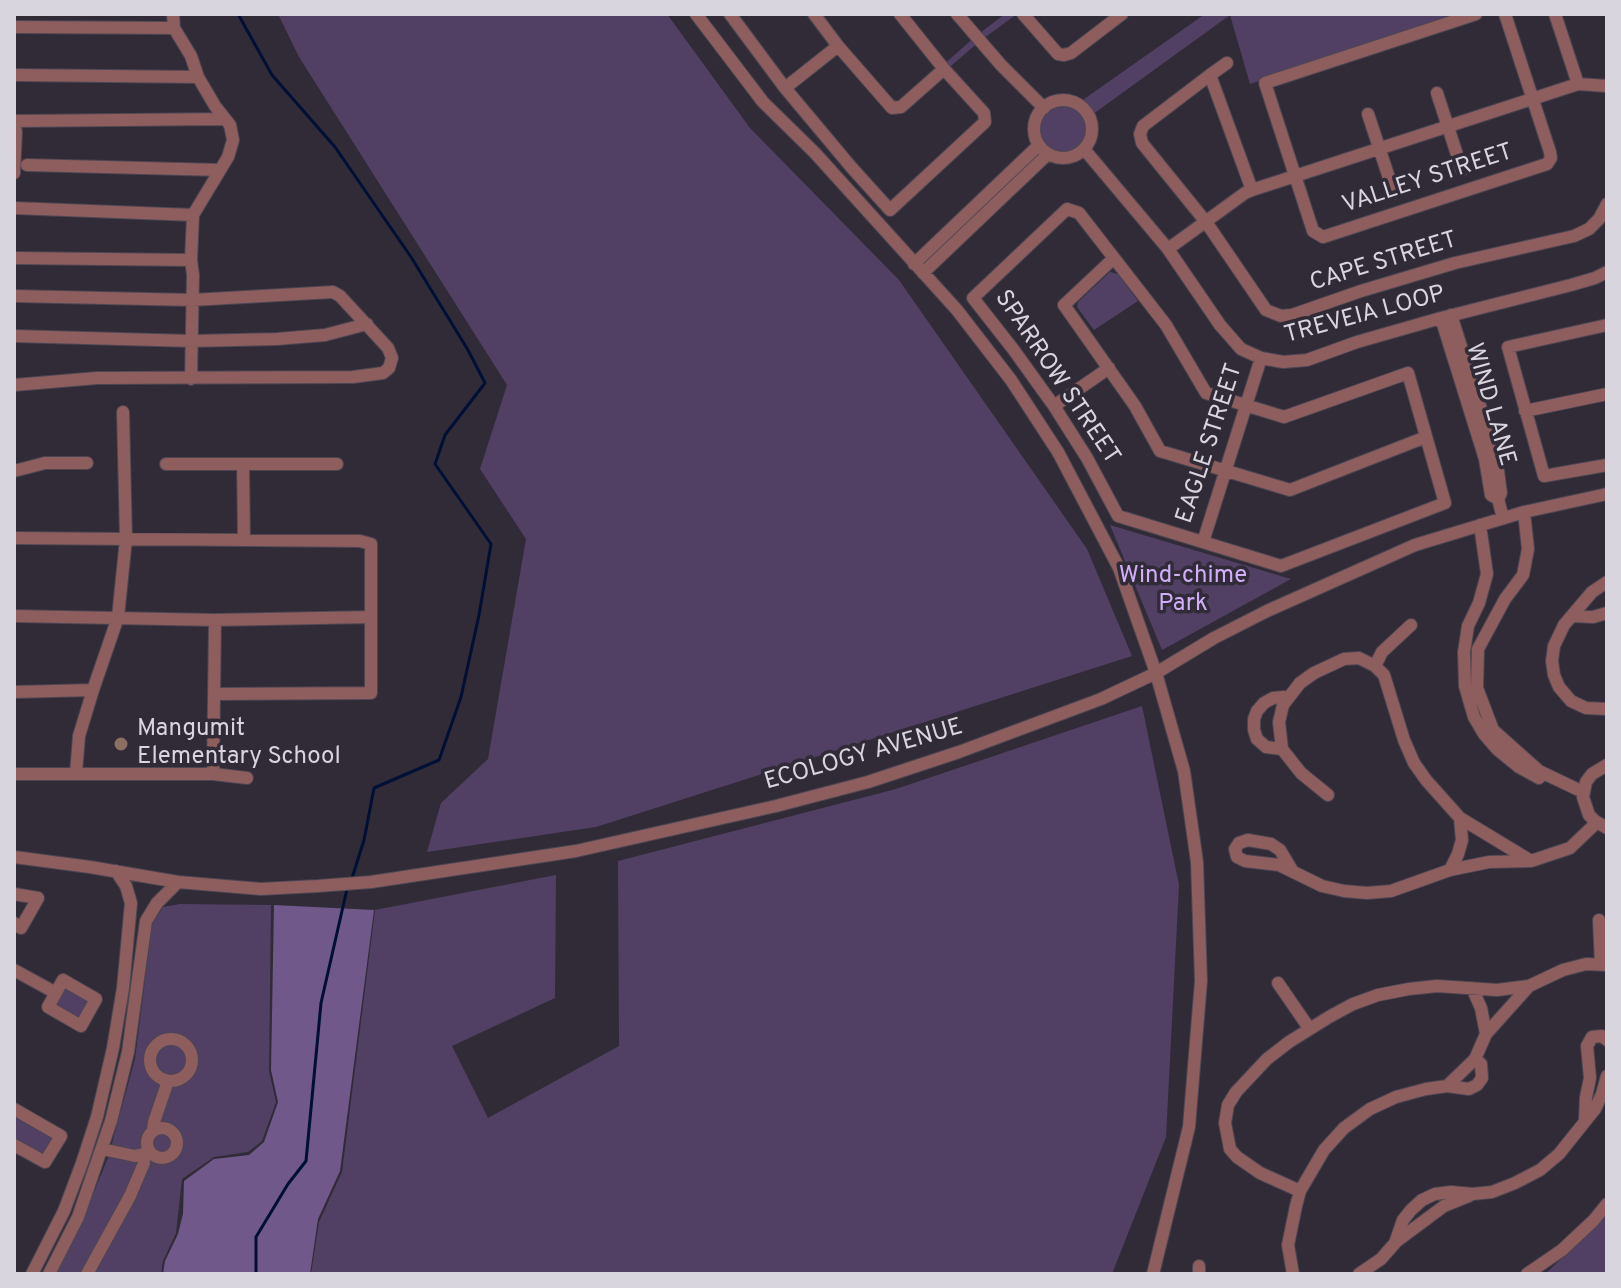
<!DOCTYPE html>
<style>
body{margin:0}
#map{position:relative;width:1621px;height:1288px;overflow:hidden;background:#312b38;font-family:Overpass,sans-serif}
canvas{display:block}
.frame{position:absolute;inset:0;border:16px solid #d9d5de;pointer-events:none}
</style>
<div id="map">
<canvas width="1621" height="1288"></canvas>
<div class="frame"></div>
</div>
<script>
const context = document.querySelector('canvas').getContext('2d');
context.lineJoin = 'round';
function paint(path, color) {
  context.fillStyle = color;
  context.fill(path, 'evenodd');
}
function toPath(rows) {
  const path = new Path2D();
  for (const r of rows) {
    if (r.length === 3) {
      path.moveTo(r[0] + r[2], r[1]);
      path.arc(r[0], r[1], r[2], 0, 2 * Math.PI);
      continue;
    }
    path.moveTo(r[0], r[1]);
    for (let i = 2; i < r.length; i += 2) path.lineTo(r[i], r[i + 1]);
  }
  return path;
}
function stroke(path, color, width, dash) {
  context.strokeStyle = color;
  context.lineWidth = width;
  context.lineCap = dash ? 'butt' : 'round';
  context.setLineDash(dash || []);
  context.stroke(path);
}
function drawText(font, color, halo, rows, align = 'center') {
  context.font = font + ' Overpass,sans-serif';
  context.lineWidth = 7;
  context.setLineDash([]);
  context.textBaseline = 'middle';
  context.strokeStyle = halo;
  context.fillStyle = color;
  for (const [text, x, y, turn = 0] of rows) {
    context.save();
    context.translate(x, y);
    context.rotate((+turn || 0) * Math.PI / 180);
    context.textAlign = isNaN(turn) ? turn : align;
    if (halo) context.strokeText(text, 0, 0);
    context.fillText(text, 0, 0);
    context.restore();
  }
}
const green = toPath([
 [278,14,667,14,750,128,899,280,1087,549,1132,656,596,827,427,852,441,803,488,759,526,539,480,469,507,385,299,57],
 [1005,14,1017,14,980,41,945,71,942,66,976,36],
 [1205,14,1462,14,1250,84,1230,15,1089,117,1084,110,1077,104],
 [1063,130,24],
 [1110,272,1118,274,1138,301,1094,330,1077,307,1078,302],
 [1110,525,1291,579,1162,650],
 [1142,706,1179,885,1166,1137,1112,1274,311,1274,319,1222,342,1172,375,910,556,875,555,998,452,1046,488,1118,619,1046,618,861,896,789],
 [180,904,271,905,269,1071,276,1102,262,1141,248,1152,214,1157,182,1179,176,1233,163,1261,161,1274,54,1274,78,1230,108,1158,135,1059,152,924,163,907],
 [64,985,92,1000,80,1020,53,1005],
 [14,1114,56,1136,45,1156,14,1140],
 [1607,1216,1607,1271,1602,1274,1546,1273]
]);
const forest = toPath([
 [274,905,374,910,340,1171,318,1219,310,1274,163,1274,165,1261,178,1234,183,1214,184,1181,214,1159,249,1155,264,1142,278,1102,271,1070]
]);
const stream = toPath([
 [238,14,272,75,335,147,411,257,468,350,485,383,445,435,435,464,491,544,479,615,461,697,439,760,374,788,364,840,352,878],
 [256,1274,256,1237,288,1184,306,1161,321,1003,347,889]
]);
const minor = toPath([
 [173,14,174,28,191,56,198,77,215,106,230,125,233,140,228,157,193,215,191,260],
 [696,14,763,102,815,153,957,310,1011,380,1058,452,1119,568,1156,673,1184,771,1197,862,1201,981,1189,1127,1153,1274],
 [730,14,785,88,852,168,890,210,985,122,984,113,944,69,900,14],
 [814,14,838,46,892,108,901,107,944,69],
 [957,14,1001,65,1044,108],
 [1023,14,1058,54,1064,55,1071,53,1122,14],
 [1476,14,1265,83,1313,231,1323,237,1547,164,1551,158,1550,152,1505,14],
 [1555,14,1578,84],
 [14,27,174,28],
 [14,75,198,77],
 [1210,75,1227,63],
 [785,88,838,46],
 [1437,93,1462,170],
 [1063,129,29],
 [1368,114,1394,193],
 [14,121,225,119],
 [14,121,16,132,14,173],
 [1084,149,1168,249,1220,325,1241,349,1261,358,1283,362,1307,360,1357,342,1441,318,1571,285,1595,278,1607,272],
 [27,165,220,170],
 [1252,190,1210,75,1143,126,1140,134,1142,143,1206,222,1266,310,1281,316,1292,315,1361,291,1455,263,1574,236,1589,229,1599,219,1607,204],
 [14,208,193,215],
 [1067,209,1079,213,1166,325,1206,393,1284,417,1408,373,1445,503,1281,566,1118,516,1087,458,1054,406,1013,349,973,298,1067,209],
 [1168,249,1245,193,1252,190,1578,84,1607,86],
 [14,258,191,260,193,275,191,379],
 [1114,258,1064,305,1135,406,1160,451,1290,490,1426,437],
 [914,264,1039,145],
 [923,273,1048,154],
 [14,296,192,300,333,292,340,296,388,348,392,358,389,368,383,373,353,377,97,378,14,385],
 [1451,315,1496,456,1501,493,1498,499,1503,518],
 [1441,318,1485,459,1491,495,1498,499],
 [1607,325,1508,347,1544,476,1607,465],
 [14,336,192,341,277,339,325,335,367,324],
 [1054,406,1109,368],
 [1525,411,1607,394],
 [166,464,337,464],
 [243,464,244,540],
 [14,471,45,463,87,463],
 [1524,512,1528,549,1523,575,1505,599,1478,649,1477,688,1493,730,1539,771,1583,792],
 [1480,525,1487,574,1479,603,1468,626,1464,652,1465,686,1474,717,1484,734,1497,749,1519,767,1539,778],
 [14,538,360,541,371,544,371,693,214,694],
 [1203,542,1261,358],
 [1607,582,1592,592,1564,625,1554,646,1552,661,1554,675,1559,687,1571,701,1586,708,1607,709],
 [14,616,215,620,371,617],
 [1573,616,1593,617,1607,613],
 [1375,666,1382,652,1411,625],
 [14,692,93,690],
 [1282,749,1266,747,1257,739,1254,730,1254,719,1257,711,1264,703,1273,698,1284,697,1286,699],
 [1607,765,1592,774,1586,782,1583,797,1589,815,1595,821,1607,828],
 [76,773,79,736,93,690,118,617,126,539,123,412],
 [14,774,213,774,247,778],
 [213,774,215,620],
 [1328,795,1301,773,1282,749,1279,722,1283,705,1300,683,1314,673,1344,659,1359,658,1375,666,1384,675,1404,740,1414,763,1426,780,1460,818,1531,861,1570,848,1592,827,1595,821],
 [1460,818,1462,840,1458,854,1450,870,1489,862,1531,861],
 [14,857,90,867,178,882,261,889,318,886,371,882,576,851,776,806,868,782,959,752,1101,699,1156,673,1214,638,1267,611,1415,545,1524,512,1607,494],
 [1292,870,1280,850,1271,844,1248,840,1239,843,1235,849,1237,857,1245,861,1279,865,1322,886,1344,891,1367,893,1391,891,1450,870],
 [14,894,38,898,21,928,14,923],
 [1599,920,1601,964],
 [14,970,56,993],
 [63,980,96,999,81,1026,48,1007,63,980],
 [1278,983,1309,1028],
 [1472,988,1481,1008,1486,1034],
 [171,1060,21],
 [1447,1086,1475,1059,1486,1034,1529,986],
 [14,1109,61,1136,45,1162,14,1145],
 [1585,1119,1586,1097,1590,1078,1587,1046,1592,1037,1602,1036,1607,1040],
 [162,1143,15],
 [153,1131,154,1122,168,1081],
 [102,1149,135,1156,150,1153],
 [1300,1191,1260,1173,1237,1157,1230,1149,1225,1123,1228,1105,1236,1092,1267,1059,1289,1042,1329,1017,1353,1004,1378,995,1409,989,1437,986,1497,990,1529,986,1563,970,1586,964,1607,965],
 [1397,1241,1444,1206,1469,1196],
 [1199,1266,1199,1274],
 [32,1274,64,1211,82,1163,97,1117,113,1048,123,988,131,903,126,886,116,871],
 [49,1274,78,1217,111,1121,128,1052,146,921,157,903,178,882],
 [87,1274,130,1196,144,1163,143,1154],
 [1293,1274,1288,1245,1296,1206,1300,1191,1324,1150,1344,1128,1370,1109,1396,1097,1426,1089,1447,1086,1469,1089,1477,1085,1482,1078,1481,1064,1475,1059],
 [1359,1274,1381,1259,1395,1243,1403,1220,1411,1210,1422,1200,1435,1194,1451,1192,1473,1194,1492,1192,1515,1183,1540,1170,1559,1154,1595,1109,1602,1094,1607,1076],
 [1527,1274,1562,1250,1594,1220,1607,1204]
]);
const markers = [
 [121,744,8,"#8d6e63"]
];
const streetNames = [
 ["VALLEY STREET",1428,180,-18],
 ["CAPE STREET",1384,263,-17],
 ["TREVEIA LOOP",1365,316,-15],
 ["SPARROW STREET",1056,378,56],
 ["WIND LANE",1489,405,74],
 ["EAGLE STREET",1211,444,-72],
 ["ECOLOGY AVENUE",864,756,-16]
];
const parkNames = [
 ["Wind-chime",1183,577],
 ["Park",1183,605]
];
const poiNames = [
 ["Mangumit",137,730],
 ["Elementary School",137,758]
];
paint(green, '#514064');
paint(forest, '#70588a');
stroke(stream, '#000f35', 3);
stroke(minor, '#4c4653', 14);
stroke(minor, '#8e5d5d', 12);
for (const [x, y, r, color] of markers) {
  const dot = new Path2D();
  dot.arc(x, y, r, 0, 2 * Math.PI);
  context.fillStyle = color;
  context.fill(dot);
  stroke(dot, '#312b38', 3);
}
drawText('24px', '#d9d5de', '#312b38', streetNames);
drawText('24px', '#d1adfa', '#312b38', parkNames);
drawText('24px', '#d9d5de', '#312b38', poiNames, 'left');
</script>
